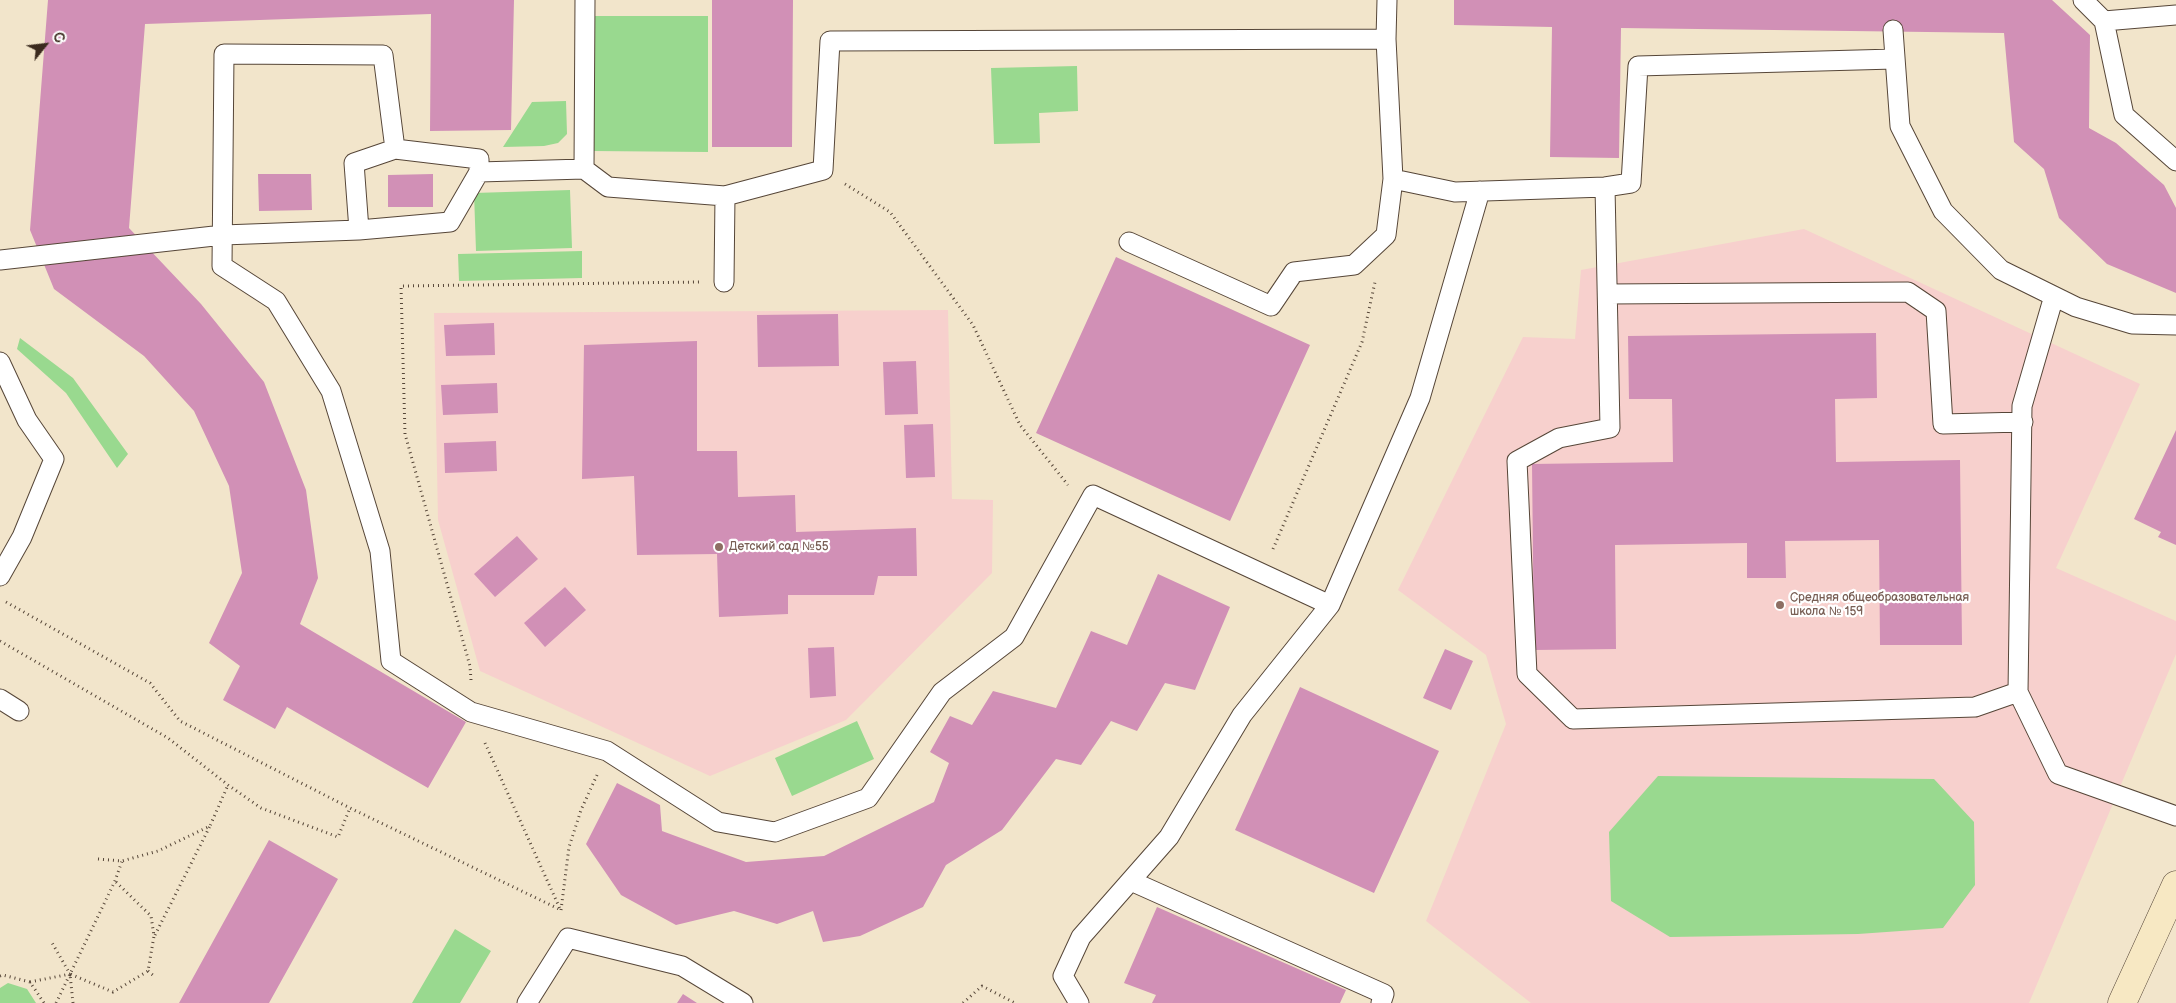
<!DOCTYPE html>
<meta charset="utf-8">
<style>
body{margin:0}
#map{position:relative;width:2176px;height:1003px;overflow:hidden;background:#f2e5cb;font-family:"Balsamiq Sans",sans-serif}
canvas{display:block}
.north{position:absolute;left:20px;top:20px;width:50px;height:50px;-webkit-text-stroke:4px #fff;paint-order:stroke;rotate:61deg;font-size:14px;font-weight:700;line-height:20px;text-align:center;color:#3b2a1e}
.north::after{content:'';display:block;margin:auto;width:18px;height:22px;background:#3b2a1e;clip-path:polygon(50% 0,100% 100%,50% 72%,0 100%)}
</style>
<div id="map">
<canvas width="2176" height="1003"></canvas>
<div class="north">С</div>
</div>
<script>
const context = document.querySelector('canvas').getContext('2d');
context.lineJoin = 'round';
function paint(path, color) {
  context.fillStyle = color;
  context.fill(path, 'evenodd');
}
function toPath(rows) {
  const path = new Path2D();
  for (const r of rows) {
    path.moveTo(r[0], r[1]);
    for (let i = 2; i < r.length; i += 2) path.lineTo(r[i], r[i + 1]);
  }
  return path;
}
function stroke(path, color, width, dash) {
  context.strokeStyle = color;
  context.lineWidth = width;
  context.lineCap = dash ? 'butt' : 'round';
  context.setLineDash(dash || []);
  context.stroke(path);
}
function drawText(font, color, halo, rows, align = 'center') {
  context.font = font + ' "Balsamiq Sans",sans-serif';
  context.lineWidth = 4.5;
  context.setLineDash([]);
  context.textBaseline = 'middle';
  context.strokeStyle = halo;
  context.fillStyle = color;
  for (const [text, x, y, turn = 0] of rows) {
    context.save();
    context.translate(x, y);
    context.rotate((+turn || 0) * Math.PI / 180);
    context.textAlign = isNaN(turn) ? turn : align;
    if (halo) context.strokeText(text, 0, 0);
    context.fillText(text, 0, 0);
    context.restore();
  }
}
const built = toPath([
 [1804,229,2140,384,2056,568,2176,621,2176,654,2029,1003,1531,1003,1426,921,1506,724,1486,655,1398,590,1523,337,1575,339,1581,270],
 [948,310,952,499,993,500,992,573,846,720,710,776,480,671,438,520,434,313]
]);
const green = toPath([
 [592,16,708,16,708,152,592,151],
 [1077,66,1078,111,1039,113,1040,143,994,144,991,68],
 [566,101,567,134,558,143,544,146,503,147,532,102],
 [570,190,572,248,476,251,474,193],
 [582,251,582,278,459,281,458,254],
 [20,338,73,378,128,454,117,468,66,393,17,349],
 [857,721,874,759,792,796,775,758],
 [1658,776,1934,779,1974,822,1975,885,1943,928,1858,934,1670,937,1611,901,1609,832],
 [455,929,491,951,460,1003,412,1003],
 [8,983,27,989,36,1003,0,1003,0,988]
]);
const building = toPath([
 [48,0,514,0,511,130,430,131,431,14,145,24,129,228,201,304,264,382,306,490,318,578,300,624,466,722,428,788,287,707,275,729,223,700,240,666,209,643,242,573,229,486,194,411,144,356,54,289,30,230],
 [712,0,793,0,792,147,712,147],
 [1454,0,2052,0,2090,35,2089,128,2116,143,2164,185,2176,208,2176,293,2107,264,2059,218,2044,169,2014,142,2004,33,1621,28,1619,158,1550,157,1552,27,1454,25],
 [258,174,311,174,312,210,259,211],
 [433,174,433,207,388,207,388,175],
 [1116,257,1310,345,1230,521,1036,433],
 [838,314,839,366,758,367,757,315],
 [494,323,495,355,446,356,444,325],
 [1876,333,1877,398,1835,399,1836,462,1960,460,1962,645,1880,645,1879,540,1785,541,1786,578,1747,578,1747,543,1615,545,1616,649,1534,650,1532,464,1673,462,1672,399,1629,399,1628,336],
 [697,341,697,451,737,451,738,497,795,495,796,532,916,528,917,576,878,576,874,595,788,595,788,614,719,617,717,554,637,555,634,476,582,479,584,345],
 [916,361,918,414,885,415,883,362],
 [497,383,498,413,443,415,441,385],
 [933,424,935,477,906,478,904,425],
 [2176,430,2176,545,2158,537,2161,532,2134,519],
 [496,441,497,471,445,473,444,443],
 [517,536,538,559,495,597,474,574],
 [1158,574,1230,607,1195,690,1165,683,1137,731,1111,721,1081,765,1056,759,1002,830,946,865,923,907,860,936,823,942,813,911,777,924,734,911,676,925,621,895,586,844,617,783,660,805,662,831,746,862,824,856,934,802,949,763,930,752,950,716,972,725,993,691,1056,708,1091,631,1127,645],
 [565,587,586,610,545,647,524,623],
 [834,647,836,696,810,698,808,648],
 [1445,649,1473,661,1451,710,1423,698],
 [1300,687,1439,751,1374,893,1235,830],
 [269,840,338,879,269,1003,179,1003],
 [1157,907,1346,990,1340,1003,1152,1003,1156,995,1124,983],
 [683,994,697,1003,677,1003]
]);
const path = toPath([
 [845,184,890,212,973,325,1020,425,1068,485],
 [1273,549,1362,342,1375,282],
 [6,602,150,683,180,721,350,808,561,910],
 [0,641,168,738,228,785,261,808,338,837,350,808],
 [471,680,470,666,405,434,401,286,699,282],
 [485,743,561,911],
 [98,859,122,861,158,851,210,826,228,785],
 [561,910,569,847,581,810,597,775],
 [155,935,210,826],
 [148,971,155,977],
 [0,976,3,975,30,982,44,1003],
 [30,982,70,974,51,941],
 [56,1003,115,881,122,861],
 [73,1003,70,974,113,992,148,971,154,936,151,916,115,881],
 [963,1003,982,986,1015,1003]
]);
const service = toPath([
 [2083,0,2104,21,2124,115,2176,161],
 [2104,21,2176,15],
 [1893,30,1900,126,1943,211,2001,270,2076,307,2132,324,2176,325],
 [1386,39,1387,0],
 [395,149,479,159,479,172],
 [584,169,585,0],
 [1605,187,1610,428,1559,438,1517,461,1527,674,1573,719,1975,707,2018,692],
 [1129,242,1271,306,1294,272,1354,265,1386,235,1393,179],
 [0,260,223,235,359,230],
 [724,282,725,196],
 [1608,294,1908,292,1936,311,1943,424,2023,422],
 [2054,296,2022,406,2018,692,2058,774,2176,816],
 [0,362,27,420,54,459,22,537,0,576],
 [1330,605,1093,495,1014,637,942,692,868,798,775,832,718,822,607,751,471,712,391,661,380,551,331,391,276,301,222,266,224,54,383,55,395,149,354,163,359,230,450,222,479,172,584,169,608,187,725,196,823,170,830,41,1386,39,1393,179,1455,192,1605,187,1631,183,1638,66,1894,59],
 [0,699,19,711],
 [1131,881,1384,994,1381,1003],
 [527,1003,568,938,682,966,743,1003],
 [1079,1003,1063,976,1081,937,1169,837,1242,715,1330,605,1420,398,1480,191]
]);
const secondary = toPath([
 [2122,1003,2176,885]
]);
const markers = [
 [719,547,5,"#8d6e63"],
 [1780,605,5,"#8d6e63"]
];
const educationNames = [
 ["Детский сад №55",729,547],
 ["Средняя общеобразовательная",1790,598],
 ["школа № 159",1790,612]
];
paint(built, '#f7d0cd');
paint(green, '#99d98f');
paint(building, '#d190b6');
stroke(service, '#564638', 21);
stroke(secondary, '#564638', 29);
stroke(path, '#564638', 3, [1, 4]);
stroke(service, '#fff', 19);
stroke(secondary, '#f7e8c3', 28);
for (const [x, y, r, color] of markers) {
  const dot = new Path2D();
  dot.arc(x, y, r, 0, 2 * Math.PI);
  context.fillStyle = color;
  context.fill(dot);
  stroke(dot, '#fff', 2);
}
drawText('12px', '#785e54', '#fff', educationNames, 'left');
</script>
